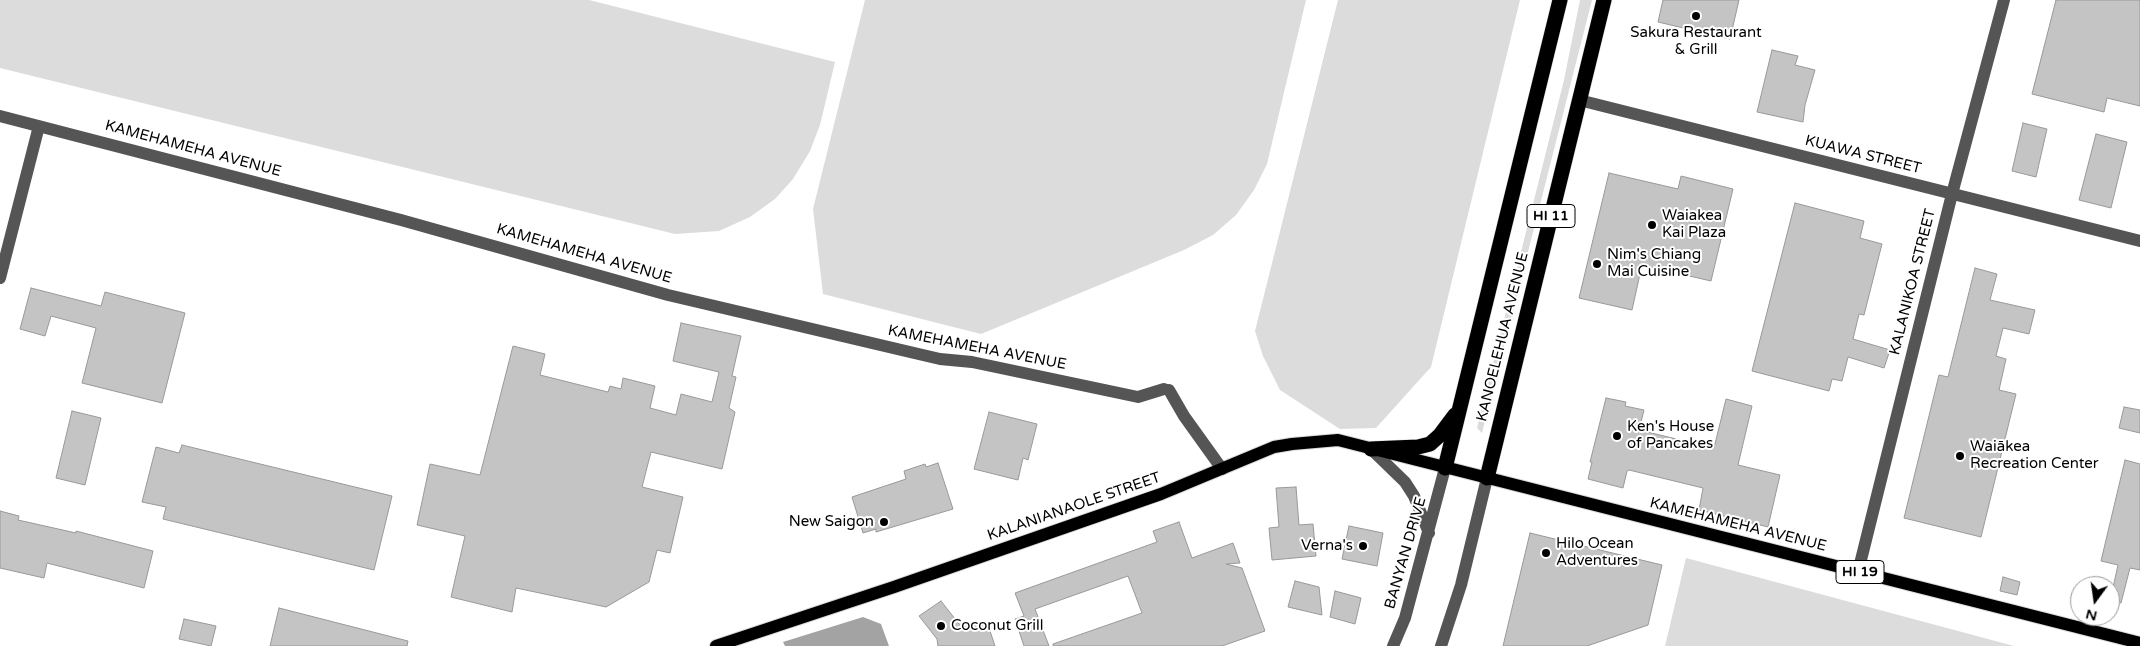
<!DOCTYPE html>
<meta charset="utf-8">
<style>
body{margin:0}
#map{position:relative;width:2140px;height:646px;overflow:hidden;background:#fff;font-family:"Varela Round",sans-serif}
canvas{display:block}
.north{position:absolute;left:2070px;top:576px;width:50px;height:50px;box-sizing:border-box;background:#fff;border:1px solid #999;border-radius:50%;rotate:194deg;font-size:14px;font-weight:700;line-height:20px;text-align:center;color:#000}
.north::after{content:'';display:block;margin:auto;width:18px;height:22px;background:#000;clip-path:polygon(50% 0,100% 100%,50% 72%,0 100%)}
</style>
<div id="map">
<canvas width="2140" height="646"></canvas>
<div class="north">N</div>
</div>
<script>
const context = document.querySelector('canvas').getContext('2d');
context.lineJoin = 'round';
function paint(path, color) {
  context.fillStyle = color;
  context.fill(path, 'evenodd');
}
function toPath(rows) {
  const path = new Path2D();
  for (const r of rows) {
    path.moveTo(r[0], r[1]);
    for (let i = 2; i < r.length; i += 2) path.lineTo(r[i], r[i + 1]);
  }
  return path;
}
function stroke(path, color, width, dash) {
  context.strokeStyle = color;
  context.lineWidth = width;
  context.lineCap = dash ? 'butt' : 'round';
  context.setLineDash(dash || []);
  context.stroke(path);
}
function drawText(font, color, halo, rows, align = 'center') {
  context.font = font + ' "Varela Round",sans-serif';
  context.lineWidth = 4;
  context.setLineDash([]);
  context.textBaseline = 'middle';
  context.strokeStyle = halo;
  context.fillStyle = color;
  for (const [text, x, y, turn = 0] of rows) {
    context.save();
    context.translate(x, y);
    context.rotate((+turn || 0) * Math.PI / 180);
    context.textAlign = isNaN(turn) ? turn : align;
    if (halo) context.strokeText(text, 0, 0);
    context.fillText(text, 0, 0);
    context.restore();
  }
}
const green = toPath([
 [0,0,589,0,835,62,820,125,810,151,793,179,775,199,750,217,719,231,675,234,0,68],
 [865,0,1306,0,1267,164,1254,190,1236,215,1213,235,1184,250,981,334,823,294,813,209],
 [1338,0,1520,0,1431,367,1376,428,1340,429,1280,390,1263,356,1255,331],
 [1580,0,1592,0,1482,433,1477,428,1564,80],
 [1686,558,2014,646,1665,646]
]);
const water = toPath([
 [863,617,881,624,889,646,785,646,783,642]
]);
const building = toPath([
 [1663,0,1739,0,1730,39,1658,22,1663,0],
 [2056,0,2140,0,2140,106,2107,98,2104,112,2032,94,2056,0],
 [1772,50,1798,56,1795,65,1815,70,1805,105,1803,122,1757,112,1772,50],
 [2023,123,2047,129,2036,177,2012,171,2023,123],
 [2096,134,2127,142,2111,208,2079,200,2096,134],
 [1609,173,1678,189,1681,176,1733,189,1711,281,1642,265,1632,310,1579,298,1609,173],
 [1795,203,1864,221,1860,238,1882,244,1864,315,1859,314,1853,339,1890,350,1884,368,1848,357,1842,381,1832,379,1829,391,1752,371,1795,203],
 [1975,268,1997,274,1990,300,2035,310,2029,334,2003,328,1996,356,2006,359,1999,390,2016,394,1981,537,1904,518,1939,375,1948,377,1975,268],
 [31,288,101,306,105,292,185,313,162,403,82,383,96,328,51,316,45,336,20,329,31,288],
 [681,323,741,336,732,376,736,377,729,408,735,412,722,469,651,452,642,487,683,497,670,553,657,550,649,582,606,607,516,588,512,612,451,597,465,536,417,525,430,464,480,475,513,346,545,354,540,375,608,392,610,386,621,389,623,378,655,386,650,408,676,415,681,394,712,402,719,372,673,361,681,323],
 [1606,398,1626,402,1625,406,1644,410,1639,430,1714,448,1726,399,1752,406,1738,465,1780,475,1768,527,1699,510,1703,488,1629,470,1627,471,1623,488,1588,479,1592,462,1590,462,1606,398],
 [2124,407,2140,410,2140,433,2119,428,2124,407],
 [72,411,101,418,85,485,56,478,72,411],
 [989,412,1037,424,1028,460,1023,458,1018,480,974,469,989,412],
 [182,445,392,496,374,570,163,519,166,507,142,502,156,447,179,453,182,445],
 [2125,460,2140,464,2140,570,2130,568,2121,603,2110,601,2118,565,2101,561,2125,460],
 [938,463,953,509,876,532,876,529,863,533,852,497,906,479,904,471,925,464,926,467,938,463],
 [1296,487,1299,525,1313,524,1316,556,1272,560,1269,528,1279,527,1276,488,1296,487],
 [0,511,19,516,18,520,76,533,76,531,153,551,144,588,47,563,44,578,0,568,0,511],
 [1179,522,1192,558,1233,543,1240,563,1226,564,1242,568,1265,631,1222,646,1053,646,1053,644,1142,613,1128,576,1035,609,1049,646,1024,646,1015,619,1024,616,1015,593,1157,542,1153,531,1179,522],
 [1349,526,1383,533,1377,566,1342,559,1349,526],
 [1530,533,1662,565,1648,625,1587,646,1503,646,1530,533],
 [2003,577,2020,582,2017,595,2000,591,2003,577],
 [1295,581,1319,587,1322,615,1288,607,1295,581],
 [1335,591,1361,598,1355,624,1330,617,1335,591],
 [941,601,959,624,988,625,995,646,938,646,937,639,919,616,941,601],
 [279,608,408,641,407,646,270,646,279,608],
 [184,619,216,626,211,646,179,639,184,619]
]);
const minor = toPath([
 [1579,100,2140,241],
 [0,116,401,220,668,295,910,352,940,359,972,362,1138,397,1164,389],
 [0,278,39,126],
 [1169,390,1184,416,1222,469],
 [1371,449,1405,482,1414,496,1429,533],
 [1858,572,1952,194,2004,0],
 [1393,646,1405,618,1445,468],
 [1441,646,1461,585,1487,478]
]);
const major = toPath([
 [716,646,894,587,1161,494,1274,447,1292,444,1338,440,2140,643]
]);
const highway = toPath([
 [1371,449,1418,447,1430,444,1440,435,1455,415],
 [1445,468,1560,0],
 [1487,478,1604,0]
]);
const markers = [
 [1696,16,5,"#000"],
 [1652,225,5,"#000"],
 [1597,264,5,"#000"],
 [1617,436,5,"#000"],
 [1960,456,5,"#000"],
 [884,522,5,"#000"],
 [1363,546,5,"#000"],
 [1546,553,5,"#000"],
 [941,626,5,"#000"]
];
const shields = [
 [1551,216,48],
 [1860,572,48]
];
const shieldNames = [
 ["HI 11",1551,216],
 ["HI 19",1860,572]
];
const poiNames = [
 ["Sakura Restaurant",1696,33,"center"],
 ["& Grill",1696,50,"center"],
 ["Waiakea",1662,216],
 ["Kai Plaza",1662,233],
 ["Nim's Chiang",1607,255],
 ["Mai Cuisine",1607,272],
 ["Ken's House",1627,427],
 ["of Pancakes",1627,444],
 ["Waiākea",1970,447],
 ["Recreation Center",1970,464],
 ["New Saigon",874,522,"right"],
 ["Hilo Ocean",1556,544],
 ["Adventures",1556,561],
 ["Verna's",1353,546,"right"],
 ["Coconut Grill",951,626]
];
const streetNames = [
 ["KAMEHAMEHA AVENUE",193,149,15],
 ["KUAWA STREET",1863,155,14],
 ["KAMEHAMEHA AVENUE",584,254,16],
 ["KALANIKOA STREET",1913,282,-76],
 ["KANOELEHUA AVENUE",1503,337,-76],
 ["KAMEHAMEHA AVENUE",977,348,11],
 ["KALANIANAOLE STREET",1074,507,-19],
 ["KAMEHAMEHA AVENUE",1738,525,14],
 ["BANYAN DRIVE",1406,553,-74]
];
paint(green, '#dcdcdc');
paint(water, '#a3a3a3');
paint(building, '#c4c4c4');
stroke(building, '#999', 1);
stroke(major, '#dbdbdb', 14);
stroke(highway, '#dbdbdb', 16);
stroke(minor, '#555', 12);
stroke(major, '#000', 12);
stroke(highway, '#000', 15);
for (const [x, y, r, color] of markers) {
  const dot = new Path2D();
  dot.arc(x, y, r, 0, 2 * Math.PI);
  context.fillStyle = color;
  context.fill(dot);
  stroke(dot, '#fff', 2);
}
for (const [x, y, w] of shields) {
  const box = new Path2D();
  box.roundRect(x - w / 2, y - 11.5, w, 23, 4);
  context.fillStyle = '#fff';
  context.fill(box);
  stroke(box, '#000', 1);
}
drawText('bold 14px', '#000', null, shieldNames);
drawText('15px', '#000', '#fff', poiNames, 'left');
drawText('15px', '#000', '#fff', streetNames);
</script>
